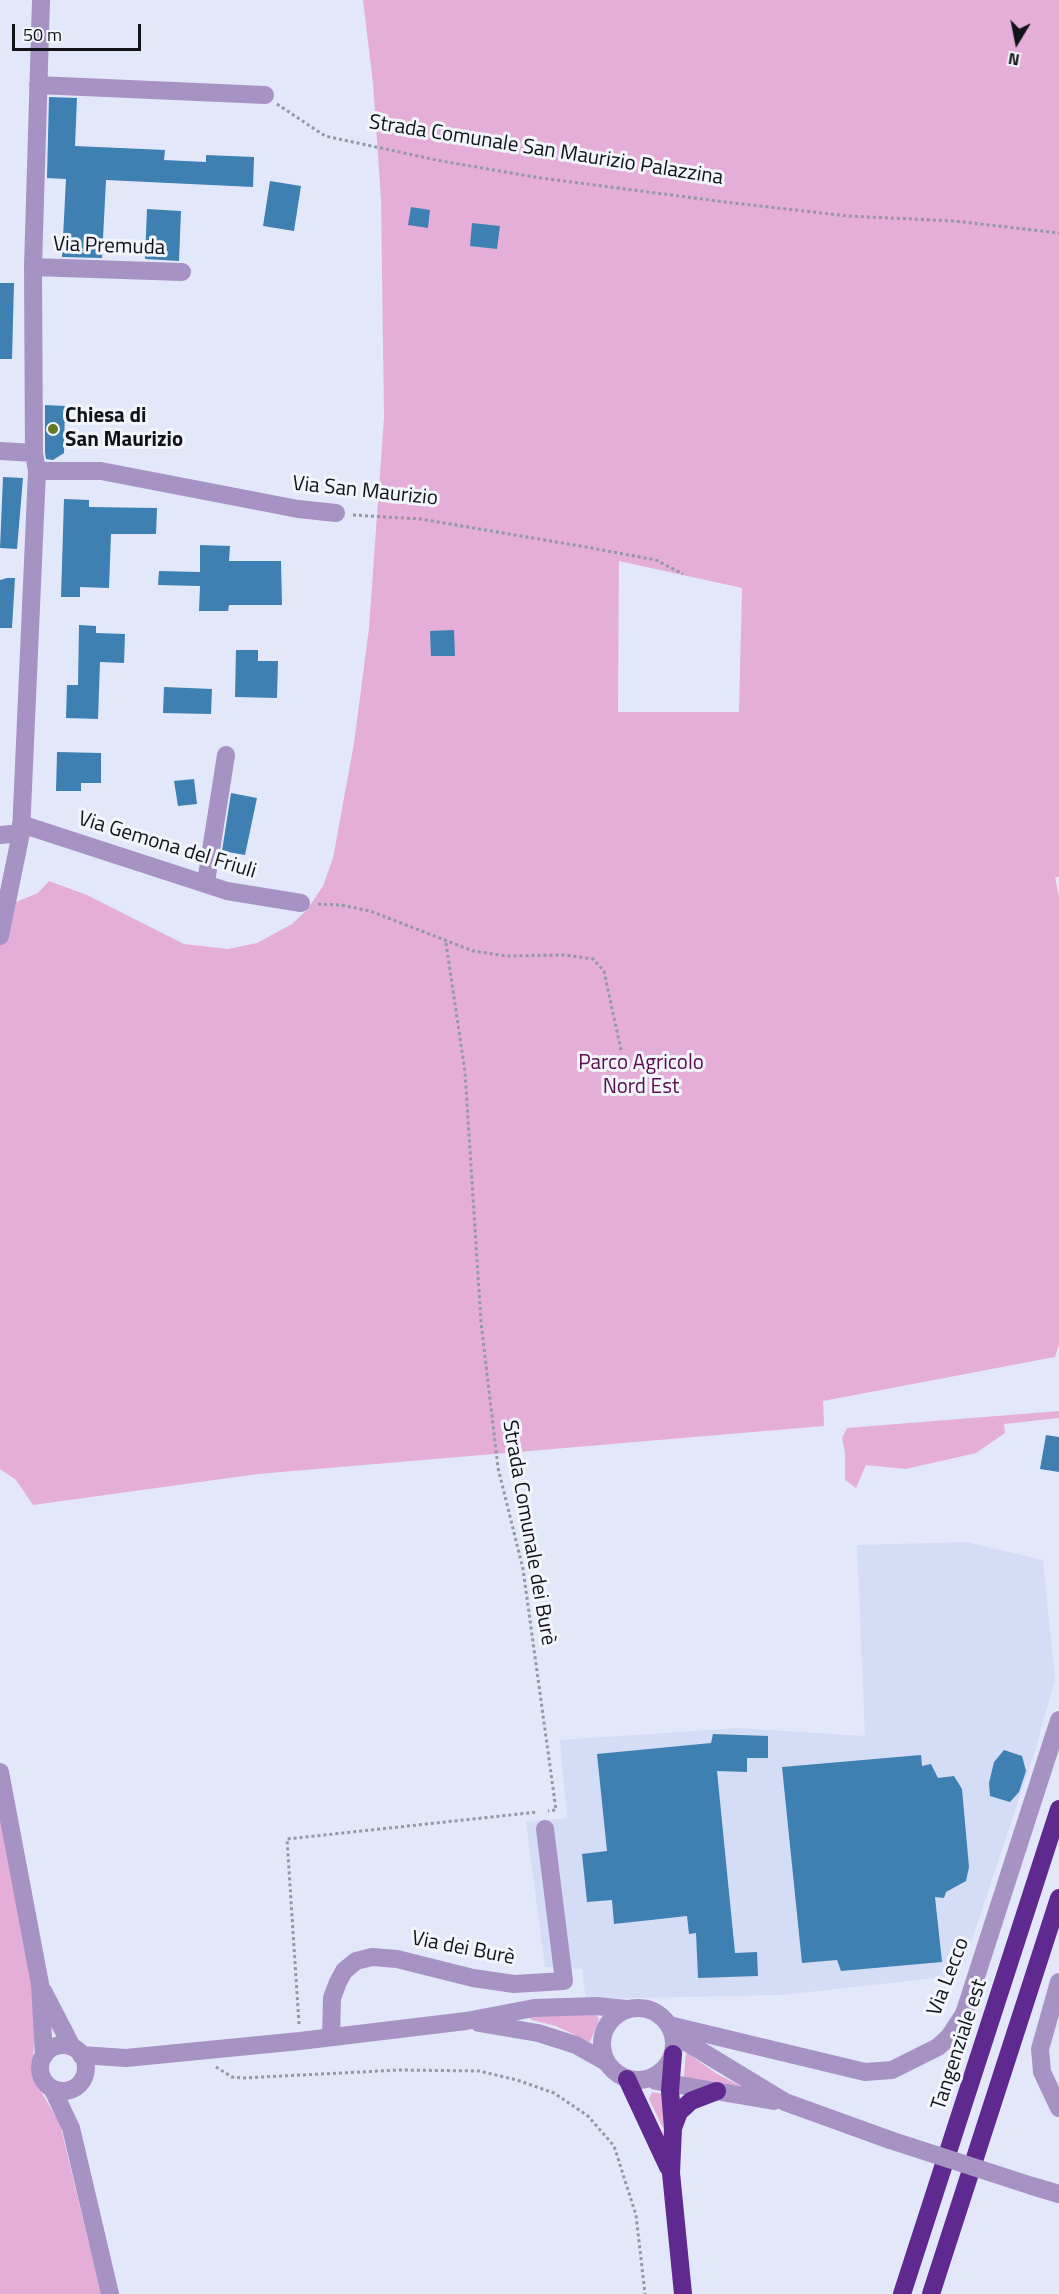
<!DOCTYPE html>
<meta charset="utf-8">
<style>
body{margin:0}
#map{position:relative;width:1059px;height:2294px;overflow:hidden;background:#e2e8fa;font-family:"Titillium Web",sans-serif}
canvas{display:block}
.north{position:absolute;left:987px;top:12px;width:60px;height:60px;-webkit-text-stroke:4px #f3f5fd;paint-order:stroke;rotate:190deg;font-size:16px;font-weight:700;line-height:24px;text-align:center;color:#111319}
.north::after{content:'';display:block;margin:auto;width:21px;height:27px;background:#111319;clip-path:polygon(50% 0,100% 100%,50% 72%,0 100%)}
.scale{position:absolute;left:12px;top:24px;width:129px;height:27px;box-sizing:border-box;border:3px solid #111319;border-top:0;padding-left:8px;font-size:18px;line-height:21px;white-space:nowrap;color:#111319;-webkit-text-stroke:4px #f3f5fd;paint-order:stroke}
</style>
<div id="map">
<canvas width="1059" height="2294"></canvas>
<div class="north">N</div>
<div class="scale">50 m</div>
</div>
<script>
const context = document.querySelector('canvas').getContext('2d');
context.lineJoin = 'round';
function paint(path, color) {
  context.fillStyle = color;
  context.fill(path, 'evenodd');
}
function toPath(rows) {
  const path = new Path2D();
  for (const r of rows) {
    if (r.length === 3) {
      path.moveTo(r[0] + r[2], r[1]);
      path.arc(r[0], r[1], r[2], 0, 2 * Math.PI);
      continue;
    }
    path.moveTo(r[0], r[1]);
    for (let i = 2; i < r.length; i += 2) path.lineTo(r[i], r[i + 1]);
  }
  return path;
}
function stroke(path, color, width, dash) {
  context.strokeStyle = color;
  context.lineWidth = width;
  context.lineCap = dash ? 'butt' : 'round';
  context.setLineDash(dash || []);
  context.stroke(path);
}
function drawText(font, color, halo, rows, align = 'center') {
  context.font = font + ' "Titillium Web",sans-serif';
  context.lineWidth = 6;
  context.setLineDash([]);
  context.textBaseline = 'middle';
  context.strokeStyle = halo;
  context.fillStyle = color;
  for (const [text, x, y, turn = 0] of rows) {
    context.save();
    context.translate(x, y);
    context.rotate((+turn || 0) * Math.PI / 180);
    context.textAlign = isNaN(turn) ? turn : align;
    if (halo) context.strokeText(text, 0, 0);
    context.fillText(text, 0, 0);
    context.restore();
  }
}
const built = toPath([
 [966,1542,1043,1560,1055,1679,1035,1751,963,1966,944,1977,782,1995,586,1999,582,1969,545,1967,526,1822,567,1818,560,1740,737,1728,865,1736,857,1545]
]);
const green = toPath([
 [363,0,1059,0,1059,877,1055,877,1059,897,1059,1344,1055,1357,823,1401,824,1426,258,1474,33,1505,16,1480,0,1469,0,936,8,937,16,902,38,893,49,881,87,895,184,944,228,949,257,943,292,924,306,911,323,886,333,858,354,743,369,628,384,417,381,199,373,83],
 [619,561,742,588,739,712,618,712],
 [1059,1411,1059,1418,1004,1424,1005,1433,976,1453,906,1469,866,1465,856,1488,845,1480,845,1452,842,1438,847,1428],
 [0,1802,36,2008,32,2076,60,2124,101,2294,0,2294],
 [596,2014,599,2019,590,2042,556,2026,532,2020,528,2016],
 [686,2052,717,2074,749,2090,684,2077],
 [652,2092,663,2094,665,2132,649,2099]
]);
const building = toPath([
 [49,97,77,98,75,146,165,150,164,160,206,162,206,155,254,157,253,187,106,180,102,258,62,257,66,179,47,178],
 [270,181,301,186,294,231,263,226],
 [411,207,430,210,428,228,408,225],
 [147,209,181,211,179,261,145,259],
 [472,223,500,226,497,249,470,246],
 [0,283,14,283,12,359,0,359],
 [45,405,65,406,64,453,53,460,46,459,45,452],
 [3,477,23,478,17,549,0,548],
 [64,499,89,500,89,507,157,508,156,534,111,534,109,588,80,587,80,597,61,597],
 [200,545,230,546,229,561,281,561,282,605,229,605,228,611,199,611,200,586,158,585,159,571,200,572],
 [7,578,15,578,12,628,0,628,0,580],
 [79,625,96,626,96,633,125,634,124,663,100,662,98,719,66,718,67,685,78,685],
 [454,630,455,656,431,656,430,631],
 [236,650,258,650,258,661,278,661,277,698,235,697],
 [164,687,212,689,211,714,163,713],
 [57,752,101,753,101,783,81,783,81,791,56,791],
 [194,779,197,804,178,806,174,781],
 [231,793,257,798,245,855,222,851],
 [1046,1435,1059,1437,1059,1472,1040,1469],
 [713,1734,768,1736,768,1758,747,1758,747,1772,717,1771,735,1953,757,1952,758,1976,698,1978,696,1933,689,1934,687,1916,614,1924,612,1900,587,1902,582,1854,607,1851,597,1754,711,1743],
 [1004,1750,1022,1756,1026,1771,1019,1792,1010,1802,990,1796,989,1783,994,1762],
 [921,1755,922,1766,931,1764,938,1778,954,1776,962,1789,969,1867,966,1881,946,1892,944,1898,935,1897,942,1962,841,1971,837,1960,802,1963,782,1767]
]);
const path = toPath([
 [277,104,325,136,441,161,541,178,725,202,848,216,954,221,1059,233],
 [353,515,420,519,586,547,656,560,683,574],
 [318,904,341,905,370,911,473,951,507,956,565,955,593,959,604,971,621,1050],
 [446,943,465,1072,481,1322,498,1468,523,1569,556,1810,548,1811],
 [299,2024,287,1839,538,1812],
 [216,2067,232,2077,242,2078,400,2070,479,2071,517,2080,554,2093,588,2116,614,2146,636,2215,645,2294]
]);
const minor = toPath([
 [38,85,265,95],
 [33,267,182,272],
 [0,451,34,453],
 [37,471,101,471,298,509,336,513],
 [21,824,227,891,301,903],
 [0,835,21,833],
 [206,882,226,755],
 [0,936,21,833,37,471,34,453,33,267,41,0],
 [0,1772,40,1984,44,2056],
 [1059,1982,1040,2049,1042,2072,1059,2108],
 [43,1991,72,2047],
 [638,2044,36],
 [479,2023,538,2033,576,2045,606,2062],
 [669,2025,865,2072,892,2070,938,2047,949,2037,964,2014,1059,1720],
 [673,2034,785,2102,890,2140],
 [331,2036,332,1998,338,1982,344,1971,356,1961,372,1957,397,1959,473,1978,514,1984,564,1981,545,1829],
 [63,2068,23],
 [81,2055,126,2058,300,2041,466,2021,534,2008,596,2006,627,2009],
 [656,2081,774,2101],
 [52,2088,71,2128,110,2294],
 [1032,2186,1059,2194]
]);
const highway = toPath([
 [673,2054,670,2091,673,2128,671,2173,683,2294],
 [627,2079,668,2167],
 [673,2128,679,2112,691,2101,717,2091],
 [902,2294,1059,1809],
 [931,2294,1059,1898]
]);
const minorBridge = toPath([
 [890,2140,1032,2186]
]);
const markers = [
 [53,429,6,"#667928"]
];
const streetNames = [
 ["Strada Comunale San Maurizio Palazzina",546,151,9],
 ["Via Premuda",109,247,2],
 ["Via San Maurizio",365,492,6],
 ["Via Gemona del Friuli",167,846,17],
 ["Strada Comunale dei Burè",528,1533,80],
 ["Via dei Burè",463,1949,11],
 ["Via Lecco",949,1977,-69],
 ["Tangenziale est",960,2045,-72]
];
const poiNames = [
 ["Chiesa di",65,417],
 ["San Maurizio",65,441]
];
const parkNames = [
 ["Parco Agricolo",641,1064],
 ["Nord Est",641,1088]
];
paint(built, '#d5dcf5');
paint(green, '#e5aed9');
paint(building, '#3e80b1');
stroke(path, '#9398a5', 3, [3, 3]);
stroke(minor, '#a793c3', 18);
stroke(highway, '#5f2990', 18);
stroke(minorBridge, '#a793c3', 18);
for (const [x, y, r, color] of markers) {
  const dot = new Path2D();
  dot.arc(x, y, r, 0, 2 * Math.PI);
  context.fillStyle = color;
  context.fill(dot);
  stroke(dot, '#f3f5fd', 2);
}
drawText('21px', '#111319', '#f3f5fd', streetNames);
drawText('bold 21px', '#111319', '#f3f5fd', poiNames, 'left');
drawText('21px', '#590c4e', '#f3f5fd', parkNames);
</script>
